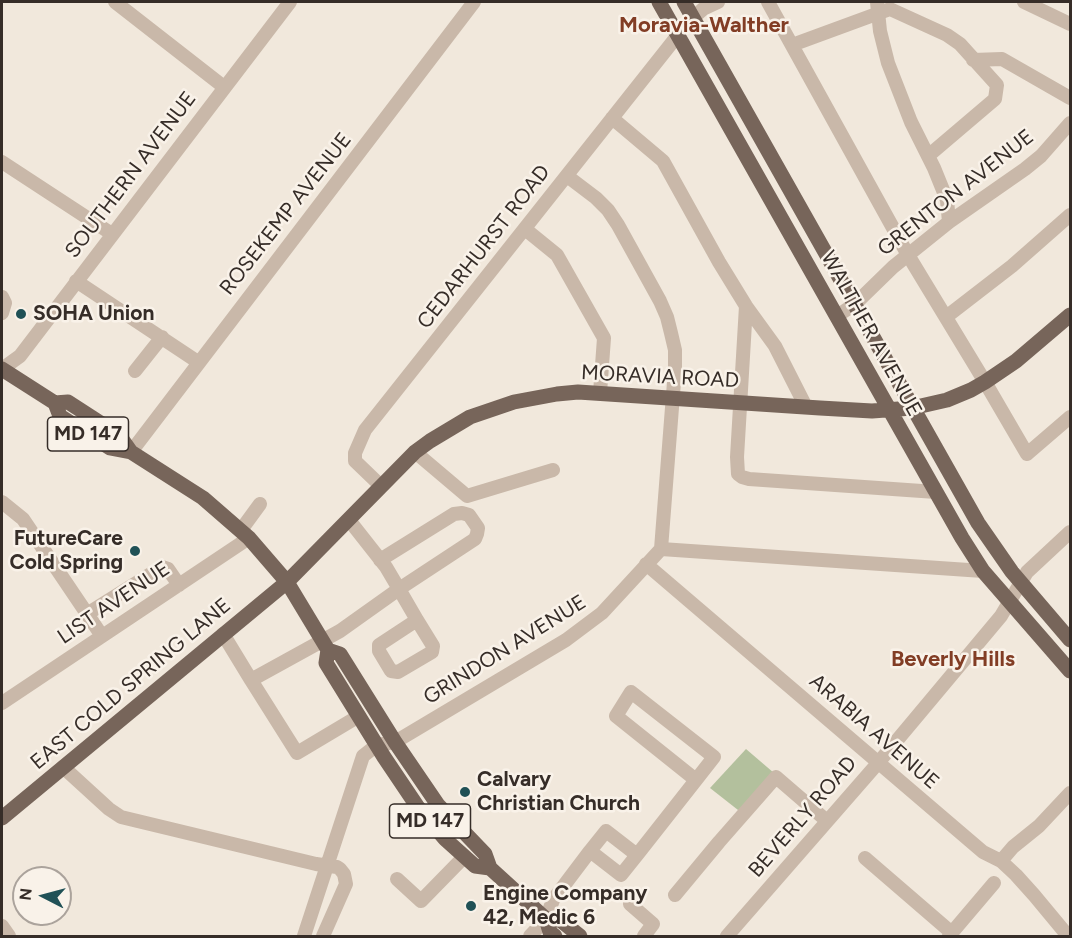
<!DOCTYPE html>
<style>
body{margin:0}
#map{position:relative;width:1072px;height:938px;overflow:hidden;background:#f1e8dc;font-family:Figtree,sans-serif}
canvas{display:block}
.frame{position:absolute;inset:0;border:3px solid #362d28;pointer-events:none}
.north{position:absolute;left:12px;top:866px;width:60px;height:60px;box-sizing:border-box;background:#f9f2e9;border:2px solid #aba39c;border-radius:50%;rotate:276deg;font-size:16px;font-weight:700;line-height:24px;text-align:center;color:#362d28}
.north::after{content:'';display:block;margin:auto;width:21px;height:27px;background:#205156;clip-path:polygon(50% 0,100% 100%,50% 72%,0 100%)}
</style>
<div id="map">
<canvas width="1072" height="938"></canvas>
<div class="frame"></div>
<div class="north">N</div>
</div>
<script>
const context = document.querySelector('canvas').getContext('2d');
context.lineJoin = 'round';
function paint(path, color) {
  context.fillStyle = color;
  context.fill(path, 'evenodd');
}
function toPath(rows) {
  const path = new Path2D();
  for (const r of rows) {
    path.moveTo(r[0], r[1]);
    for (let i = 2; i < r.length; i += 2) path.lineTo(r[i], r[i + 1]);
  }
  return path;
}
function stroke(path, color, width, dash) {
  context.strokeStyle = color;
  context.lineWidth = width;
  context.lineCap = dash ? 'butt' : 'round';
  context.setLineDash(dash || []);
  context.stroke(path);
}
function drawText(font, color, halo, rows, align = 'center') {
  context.font = font + ' Figtree,sans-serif';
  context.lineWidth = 5;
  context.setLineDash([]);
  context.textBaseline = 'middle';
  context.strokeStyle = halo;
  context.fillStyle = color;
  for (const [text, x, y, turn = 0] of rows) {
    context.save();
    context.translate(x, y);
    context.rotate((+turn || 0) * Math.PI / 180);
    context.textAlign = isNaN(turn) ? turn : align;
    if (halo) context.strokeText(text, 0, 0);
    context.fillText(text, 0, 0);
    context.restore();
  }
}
const green = toPath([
 [746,749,774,773,741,809,738,810,710,788]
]);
const minor = toPath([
 [115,2,224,87],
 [768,2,908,255,985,382,1027,454,1070,417],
 [877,2,880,31,888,63,911,122,934,168,947,200,949,222],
 [1024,2,1070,24],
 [693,18,703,9,718,2],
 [792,45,890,9,947,35,960,44,997,85,995,99,928,156],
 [973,60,1002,59,1070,98],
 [612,118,663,161,719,262,746,306,775,346,806,407],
 [2,162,112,234],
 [567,176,596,198,608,210,618,225,660,301,667,317,671,333,675,350,675,369,661,549],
 [525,229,557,255,604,338,600,393],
 [76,281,198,362],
 [2,297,5,303,2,313],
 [746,306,737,457,738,474,742,477,749,479,936,492],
 [837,316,855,304,893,267,949,222,1025,169,1041,156,1070,123],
 [946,317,1012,266,1070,215],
 [2,369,20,356,290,2],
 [135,371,162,337],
 [131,452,474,2],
 [415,452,467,496,553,470],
 [381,486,355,461,355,453,365,430,678,35],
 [2,502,23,519,102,636],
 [241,530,260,504],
 [661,549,983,571],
 [380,560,454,514,462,513,469,515,478,528,477,534,475,539,399,589,417,620,433,646,432,652,398,672,391,671,379,651,379,645,417,620],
 [646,564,983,852,1001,861,1016,875,1034,895,1068,936],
 [87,614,162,567,168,569,179,585],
 [223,634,251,680,340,631,399,589,386,567,349,520],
 [251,680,297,753,359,716],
 [2,703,249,538],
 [63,767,109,809,121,817,316,864,337,867,340,869,344,874,346,884,323,936],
 [637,855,696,780,714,757,631,692,616,716,696,780],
 [865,858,952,933],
 [1001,861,1013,847,1039,826,1070,793],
 [397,879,421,901,464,857],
 [675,895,719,842,776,777,827,821],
 [630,904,653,924,644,936],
 [2,926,9,936],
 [304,936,363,756,377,745,395,742,566,640,602,613,661,549],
 [530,936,546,919,553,900,590,851,606,831,637,855,621,875,590,851],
 [727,936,878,763,1001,616,1027,572,1070,532],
 [949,936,994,883]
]);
const major = toPath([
 [659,2,962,538,983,571,1070,671],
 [684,2,978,523,1012,572,1070,640],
 [2,369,55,403,60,416,110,448,131,452],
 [55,403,68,402,119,435,131,452,203,498,249,538,287,582,328,650,326,663,384,757,417,806,445,839,475,866,490,868],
 [328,650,340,654,395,742,438,805,485,854,490,868,546,919,550,932,555,936],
 [2,818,287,582,415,452,430,441,470,417,514,402,557,394,578,392,820,408,872,411,912,408,947,400,971,390,985,382,1016,361,1070,315],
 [546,919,560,920,580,936]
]);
const markers = [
 [21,314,6,"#205156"],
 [135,551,6,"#205156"],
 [465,792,6,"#205156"],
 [471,906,6,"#205156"]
];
const shields = [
 [88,434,81],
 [430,821,81]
];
const shieldNames = [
 ["MD 147",88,434],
 ["MD 147",430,821]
];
const streetNames = [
 ["SOUTHERN AVENUE",131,175,-53],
 ["GRENTON AVENUE",956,193,-38],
 ["ROSEKEMP AVENUE",286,214,-52],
 ["CEDARHURST ROAD",484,247,-52],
 ["WALTHER AVENUE",871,334,61],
 ["MORAVIA ROAD",660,377,3],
 ["LIST AVENUE",114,603,-34],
 ["GRINDON AVENUE",505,650,-32],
 ["EAST COLD SPRING LANE",131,684,-40],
 ["ARABIA AVENUE",874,732,41],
 ["BEVERLY ROAD",803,817,-49]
];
const poiNames = [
 ["SOHA Union",33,314],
 ["FutureCare",123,539,"right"],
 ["Cold Spring",123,563,"right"],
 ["Calvary",477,780],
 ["Christian Church",477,804],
 ["Engine Company",483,894],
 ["42, Medic 6",483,918]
];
const neighbourhoodNames = [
 ["Moravia-Walther",704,26],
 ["Beverly Hills",953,660]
];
paint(green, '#b3c09d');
stroke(minor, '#c9b8a9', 14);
stroke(major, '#77655a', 15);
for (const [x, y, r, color] of markers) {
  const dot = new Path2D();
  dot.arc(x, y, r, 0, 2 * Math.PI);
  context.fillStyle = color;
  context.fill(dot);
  stroke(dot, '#f9f2e9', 2);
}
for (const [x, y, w] of shields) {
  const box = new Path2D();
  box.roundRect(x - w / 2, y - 17, w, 34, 4.5);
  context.fillStyle = '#f9f2e9';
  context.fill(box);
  stroke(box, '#362d28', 1.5);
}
drawText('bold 20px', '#362d28', null, shieldNames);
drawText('21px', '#362d28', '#f9f2e9', streetNames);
drawText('bold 21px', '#362d28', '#f9f2e9', poiNames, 'left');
drawText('bold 22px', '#823d25', '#f9f2e9', neighbourhoodNames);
</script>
